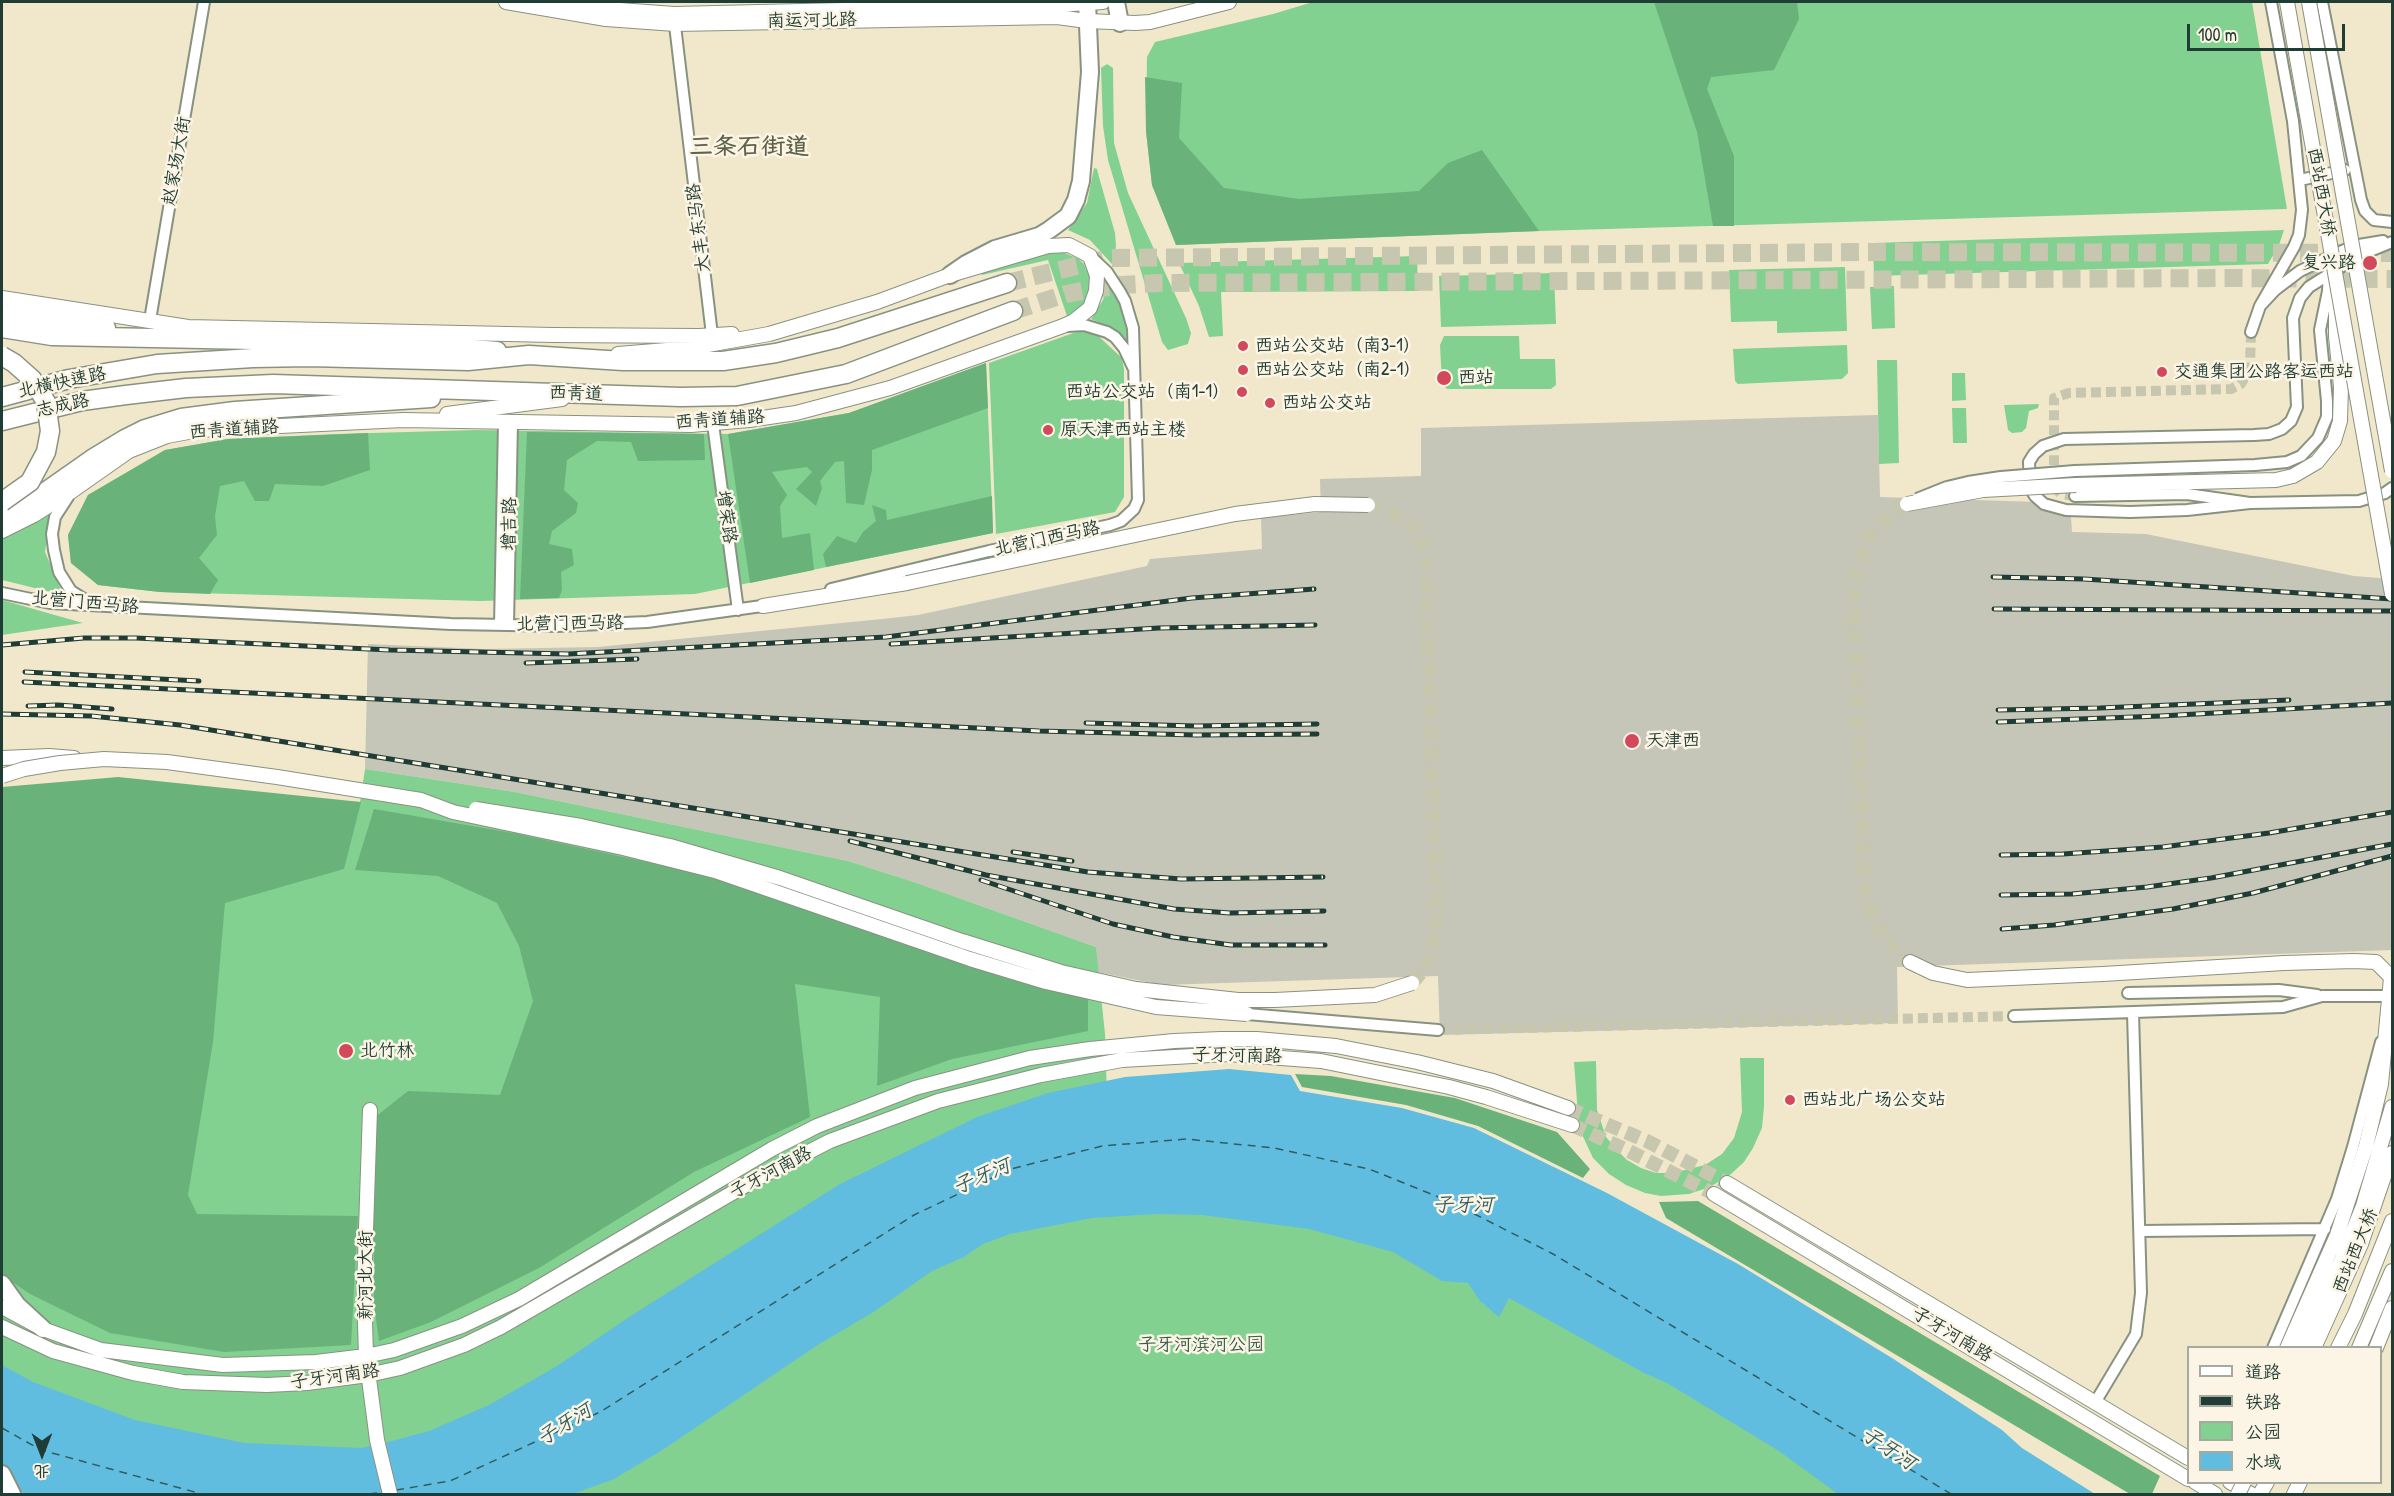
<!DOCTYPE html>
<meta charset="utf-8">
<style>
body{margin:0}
#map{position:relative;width:2394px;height:1496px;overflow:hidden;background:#f1e8cc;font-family:"Patrick Hand","LXGW WenKai TC",sans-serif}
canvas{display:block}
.frame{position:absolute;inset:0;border:3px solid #1f3d34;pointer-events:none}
.legend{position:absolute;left:2187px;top:1346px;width:195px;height:138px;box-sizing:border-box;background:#fcf5e5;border:2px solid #a4ab9e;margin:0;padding:8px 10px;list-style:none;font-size:18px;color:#1f3d34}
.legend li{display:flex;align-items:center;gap:12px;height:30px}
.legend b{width:30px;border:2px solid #a4ab9e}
.north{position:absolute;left:12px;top:1424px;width:60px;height:60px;-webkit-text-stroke:4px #fcf5e5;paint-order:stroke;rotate:180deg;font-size:16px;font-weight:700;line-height:24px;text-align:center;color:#1f3d34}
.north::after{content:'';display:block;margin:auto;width:21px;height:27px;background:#1f3d34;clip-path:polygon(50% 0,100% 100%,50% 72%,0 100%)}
.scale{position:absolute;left:2187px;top:24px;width:158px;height:27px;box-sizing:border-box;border:3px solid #1f3d34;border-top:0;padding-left:8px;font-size:18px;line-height:21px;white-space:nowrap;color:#1f3d34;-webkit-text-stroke:4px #fcf5e5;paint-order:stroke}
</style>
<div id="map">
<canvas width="2394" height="1496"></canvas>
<div class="frame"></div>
<ul class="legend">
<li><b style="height:8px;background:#fff"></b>道路</li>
<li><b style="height:8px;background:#1f3d34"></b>铁路</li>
<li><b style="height:16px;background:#82d191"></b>公园</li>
<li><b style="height:16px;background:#61bddf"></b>水域</li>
</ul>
<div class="north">北</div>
<div class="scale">100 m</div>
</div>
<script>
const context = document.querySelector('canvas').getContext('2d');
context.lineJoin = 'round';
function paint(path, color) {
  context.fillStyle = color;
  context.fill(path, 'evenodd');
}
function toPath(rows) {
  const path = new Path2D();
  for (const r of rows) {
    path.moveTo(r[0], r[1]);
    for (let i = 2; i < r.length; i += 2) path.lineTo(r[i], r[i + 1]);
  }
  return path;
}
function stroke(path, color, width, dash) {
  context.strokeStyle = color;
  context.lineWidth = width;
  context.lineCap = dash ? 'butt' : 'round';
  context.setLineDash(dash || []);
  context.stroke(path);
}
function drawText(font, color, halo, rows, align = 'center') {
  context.font = font + ' "Patrick Hand","LXGW WenKai TC",sans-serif';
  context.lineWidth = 5;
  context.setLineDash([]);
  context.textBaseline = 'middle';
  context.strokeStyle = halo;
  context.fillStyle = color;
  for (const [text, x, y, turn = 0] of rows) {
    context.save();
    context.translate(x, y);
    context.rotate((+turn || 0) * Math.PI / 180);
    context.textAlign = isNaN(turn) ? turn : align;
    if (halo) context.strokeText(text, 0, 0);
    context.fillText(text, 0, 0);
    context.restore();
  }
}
const industrial = toPath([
 [1878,415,1880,497,2070,503,2072,532,2146,534,2354,576,2392,579,2392,950,1897,967,1898,1023,1440,1035,1438,976,1162,985,1097,972,1096,947,914,882,848,861,515,792,365,769,368,644,484,649,598,647,882,619,918,615,1147,566,1150,559,1262,549,1261,518,1321,512,1320,479,1421,476,1421,428]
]);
const green = toPath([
 [1313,2,2252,2,2287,209,1539,231,1176,245,1152,185,1146,131,1147,57,1155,42,1273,14],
 [1107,64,1113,68,1114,143,1128,193,1186,318,1191,333,1188,344,1168,350,1162,342,1108,160,1103,126,1101,68],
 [1094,168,1097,169,1099,177,1115,233,1116,246,1112,264,1090,240,1068,230,1087,203],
 [2284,230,2279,245,2268,264,1874,276,1873,243],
 [1062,252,1079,259,1084,264,1091,281,1090,293,1083,306,1067,316,1048,260,982,275,981,273,1049,253],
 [1417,256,1418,291,1221,292,1223,336,1209,337,1199,306,1179,263],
 [1845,267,1847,331,1777,333,1777,321,1731,322,1729,270],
 [1554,273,1556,324,1441,327,1439,276],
 [1108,282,1122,308,1130,348,1116,330,1091,319,1103,300,1106,283],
 [1894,286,1895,328,1872,329,1870,287],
 [1079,331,1095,333,1122,358,1124,369,1124,497,1115,512,996,534,989,363],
 [1444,336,1519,336,1520,359,1555,359,1556,385,1551,389,1447,389,1442,384,1440,345],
 [1847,345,1848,373,1842,379,1738,384,1735,381,1733,349],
 [1877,360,1897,360,1899,463,1879,464],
 [986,363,993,533,695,594,480,601,160,592,98,585,71,563,68,535,88,495,165,450,228,439,338,434,475,430,728,434,849,413],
 [1952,373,1965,373,1966,400,1952,401],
 [2039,404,2038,408,2029,411,2026,428,2022,432,2012,433,2008,430,2004,405],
 [1952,408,1966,408,1967,443,1953,443],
 [51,512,45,552,63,595,2,580,2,539],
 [2,600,83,623,2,635],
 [365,769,515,792,848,861,914,882,1096,947,1105,1034,1107,1097,511,1408,355,1456,216,1450,2,1375,2,787,360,802],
 [1740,1058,1764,1058,1764,1107,1762,1128,1753,1148,1744,1162,1731,1174,1710,1187,1689,1194,1661,1196,1645,1193,1626,1185,1609,1174,1593,1158,1579,1128,1574,1062,1596,1061,1597,1110,1606,1137,1617,1150,1627,1160,1641,1168,1656,1173,1672,1173,1705,1165,1722,1154,1734,1138,1742,1112],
 [1087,1200,1372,1220,1875,1494,528,1494,962,1235]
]);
const forest = toPath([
 [1654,2,1797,2,1799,19,1774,70,1711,77,1707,89,1734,156,1734,226,1713,226,1697,132],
 [1145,77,1182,83,1179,138,1224,188,1299,199,1419,191,1448,163,1482,150,1539,231,1176,245,1152,185,1146,131],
 [986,363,988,408,872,450,872,470,864,505,846,503,844,461,835,462,820,481,822,488,816,506,796,489,812,472,807,467,772,472,787,495,780,506,782,538,810,533,814,570,750,583,728,434,849,413],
 [527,432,704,434,705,460,638,461,631,442,597,441,567,460,564,490,578,503,576,513,552,531,549,544,572,549,574,565,561,572,562,590,559,598,520,599],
 [368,433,370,470,323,486,275,484,269,501,255,501,244,481,220,486,215,516,217,535,199,558,218,580,210,594,160,592,98,585,71,563,68,535,88,495,165,450,228,439],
 [992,496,993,533,826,567,823,554,837,536,856,543,863,532,876,521,872,505,886,510,887,520],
 [118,777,361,802,344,869,225,903,213,1042,188,1195,197,1214,358,1216,351,1345,224,1352,110,1333,30,1294,2,1275,2,787],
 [374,809,513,833,725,879,1088,984,1088,1031,952,1059,877,1086,880,997,795,984,810,1117,694,1172,539,1268,431,1322,379,1341,374,1304,374,1118,408,1091,500,1095,533,1001,519,946,497,903,438,876,355,870],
 [1295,1074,1331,1076,1455,1098,1557,1132,1590,1169,1583,1178,1478,1126,1406,1105,1302,1087],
 [1698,1201,2160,1476,2152,1494,2130,1494,1666,1218,1659,1202]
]);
const water = toPath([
 [1229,1069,1291,1075,1300,1091,1402,1108,1474,1128,1607,1193,1738,1264,1892,1358,2002,1430,2022,1448,2095,1494,1838,1494,1779,1451,1667,1383,1644,1373,1509,1298,1499,1317,1480,1301,1468,1283,1442,1281,1393,1252,1309,1229,1202,1215,1156,1214,1092,1218,1010,1234,983,1244,964,1257,932,1271,875,1311,816,1346,664,1449,614,1479,573,1494,26,1494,2,1485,2,1365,33,1382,135,1420,244,1443,361,1448,388,1442,429,1431,489,1405,557,1366,629,1317,840,1184,977,1117,1048,1093,1125,1077]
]);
const ferry = toPath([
 [2,1428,41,1450,202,1494],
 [396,1490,450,1481,600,1412,914,1215,1011,1169,1102,1146,1186,1139,1274,1148,1369,1169,1451,1202,1553,1254,1951,1494],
 [369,1494,383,1492]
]);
const streetTunnel = toPath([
 [2075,496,2061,494,2057,490,2054,480,2054,398,2069,393,2231,389,2241,384,2250,367,2251,332],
 [1438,1030,2014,1016]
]);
const secondaryTunnel = toPath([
 [1907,504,1893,512,1870,537,1857,569,1854,601,1864,885,1874,921,1899,954,1910,962],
 [1368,505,1403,518,1416,530,1423,544,1426,563,1437,933,1425,968,1412,983],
 [1568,1108,1647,1141,1727,1183],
 [1572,1125,1629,1151,1714,1194]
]);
const highwayTunnel = toPath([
 [1007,283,1109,258,1872,252,2392,253],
 [1013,311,1066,294,1087,290,1122,285,1158,283,2225,278,2392,279]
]);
const street = toPath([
 [2322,2,2361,200,2365,211,2374,220,2392,222],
 [674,17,712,335],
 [2300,180,2345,170],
 [2260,306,2294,247,2299,235,2302,210,2293,121,2271,2],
 [150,320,204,2],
 [1067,326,1084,325,1107,332,1115,337,1124,348,1133,367],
 [2251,332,2260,306,2275,290,2300,271,2353,246,2383,241],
 [713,424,738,610],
 [2075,471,2255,465,2287,462,2301,456,2318,438,2327,417,2327,401,2320,330,2328,291,2329,269],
 [2075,496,2187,494,2250,503,2359,501,2385,493,2392,488],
 [68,497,55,517,52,534,54,550,59,572,71,591,90,603],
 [2250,503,2187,510,2130,512,2066,510,2044,504,2035,496,2030,488,2029,462,2034,454,2043,446,2064,439,2254,435,2269,434,2282,429,2291,421,2297,407,2293,318,2300,298,2309,287,2358,256,2392,242],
 [831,589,989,551,1110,525,1121,521,1134,509,1138,500,1133,328,1125,301,1120,292,1107,272,1090,256],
 [2,593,50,603,451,624,508,625,557,626,647,622,769,605],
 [500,625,504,422],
 [508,625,512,422],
 [2128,993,2279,990,2317,995],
 [1247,1014,1438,1030],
 [2014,1016,2283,1007,2322,996,2389,996],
 [2140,1231,2325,1229],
 [2273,1348,2337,1199,2353,1147,2381,1042],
 [2096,1401,2136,1334,2141,1293,2133,1013]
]);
const secondary = toPath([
 [506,2,606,19,675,24,1057,17,1087,21,1135,23,1150,22,1229,2],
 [558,2,606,9,674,14,1057,5,1103,2],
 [2,298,188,327,553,335,699,336,732,334],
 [447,414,562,399],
 [2076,485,2276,480,2293,476,2317,462,2334,441,2340,421,2341,387,2336,336,2336,299],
 [2,531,34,515,72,491,129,451,167,436,199,430,403,420,691,425,749,420,796,413,890,388,1063,326,1074,321,1090,308,1096,291,1097,276,1090,256,1069,245,1048,246,950,275,877,302,769,334,691,348,618,354],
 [763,606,907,583],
 [2,758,49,756,74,758],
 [1910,962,1933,973,1967,980,2103,974,2284,963,2354,961,2376,962,2392,978],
 [370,1110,364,1289,366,1356,377,1440,390,1494],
 [1727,1183,2188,1458],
 [1714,1194,2188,1479],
 [2,1307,43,1329,101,1350,223,1365,316,1362,366,1356,394,1350,462,1326,519,1299,772,1149,817,1126,915,1088,1030,1058,1090,1049,1174,1041,1221,1039,1257,1039,1336,1046,1417,1062,1493,1081,1568,1108],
 [2,1327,53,1351,133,1373,183,1382,267,1385,307,1383,368,1375,400,1368,464,1345,501,1327,758,1178,830,1141,938,1101,1041,1075,1122,1060,1228,1054,1321,1061,1449,1087,1486,1097,1572,1125],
 [2287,1348,2337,1235,2366,1146,2381,1084,2391,978],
 [2300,1348,2341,1261,2363,1206,2392,1107],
 [2314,1348,2361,1244,2392,1153],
 [2338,1348,2355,1314,2392,1221],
 [2359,1348,2392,1271],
 [2376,1348,2392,1308],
 [2195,1482,2215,1494],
 [2230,1482,2251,1494],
 [2260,1494,2267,1482],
 [2294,1494,2300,1482]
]);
const primary = toPath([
 [1116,2,1120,23],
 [950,275,966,264,995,249,1039,236,1049,230,1068,216,1076,200,1081,181,1090,72,1087,2],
 [2,1284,17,1305,43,1329],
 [2,1474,12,1494]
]);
const highway = toPath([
 [2,314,106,328],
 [2,328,52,336,404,343,497,351],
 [2,397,69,379,157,364,253,358,309,357,468,361,529,355,623,361,723,361,776,353,838,338,1007,283],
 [2,421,82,401,126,395,186,388,273,384,681,397,737,396,846,374,1013,311],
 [2,517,25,506,92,459,125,439,145,429,181,418,235,411,431,398]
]);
const rail = toPath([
 [1993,577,2084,579,2392,599],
 [1994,609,2392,611],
 [891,644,1159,628,1315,625],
 [2,645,84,638,136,638,390,650,568,654,886,637,1192,598,1314,589],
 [526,663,637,659],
 [25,672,199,681],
 [24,682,1039,731,1197,735,1317,734],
 [28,706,58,705,112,709],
 [1998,710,2100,708,2289,700],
 [2,714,91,716,180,725,1088,872,1181,879,1323,877],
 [1998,722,2161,716,2392,703],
 [1086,723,1196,726,1317,724],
 [850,841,986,875,1174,909,1230,913,1324,911],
 [1013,852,1072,861],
 [2001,855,2063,854,2163,847,2269,833,2392,812],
 [981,880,1113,924,1173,937,1231,945,1325,945],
 [2001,895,2072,894,2147,887,2211,878,2392,844],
 [2002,929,2054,925,2173,909,2253,893,2392,856]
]);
const streetBridge = toPath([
 [1917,499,1947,487,1968,482,2001,477,2075,471]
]);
const secondaryBridge = toPath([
 [2287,2,2392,594],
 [2309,2,2392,471],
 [1907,504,1983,490,2076,485],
 [907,583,1235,514,1315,504,1368,505],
 [2,776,24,769,60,763,104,759,167,762,277,777,421,800,453,812,623,848,715,871,970,959,1046,982,1156,1007,1247,1014],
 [476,809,581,826,670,846,780,878,962,941,1061,972,1136,989,1238,1000,1275,1000,1375,995,1412,983],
 [2238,1494,2244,1482]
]);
const highwayBridge = toPath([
 [2,356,14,363,32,379,46,402,50,431,46,452,30,482,2,502]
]);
const markers = [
 [2370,263,8,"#d1495b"],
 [1243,346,6,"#d1495b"],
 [1243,370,6,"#d1495b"],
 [2162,372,6,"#d1495b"],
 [1444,378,8,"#d1495b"],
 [1242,392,6,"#d1495b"],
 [1270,403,6,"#d1495b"],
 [1048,430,6,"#d1495b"],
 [1632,741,8,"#d1495b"],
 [346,1051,8,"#d1495b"],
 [1790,1100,6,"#d1495b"]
];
const streetNames = [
 ["南运河北路",812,21,-1],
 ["赵家场大街",177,161,-80],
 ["西站西大桥",2321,192,80],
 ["大丰东马路",699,228,-97],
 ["北横快速路",62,383,-12],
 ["西青道",576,394,2],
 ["志成路",63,406,-12],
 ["西青道辅路",720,420,-4],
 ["西青道辅路",234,430,-4],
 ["增荣路",726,517,82],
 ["增吉路",510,524,-89],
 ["北营门西马路",1047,539,-12],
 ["北营门西马路",85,603,5],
 ["北营门西马路",570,624,-1],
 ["子牙河南路",1237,1056,1],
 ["子牙河南路",771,1173,-28],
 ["西站西大桥",2356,1251,-68],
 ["新河北大街",366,1275,-90],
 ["子牙河南路",1952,1335,31],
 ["子牙河南路",335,1377,-8]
];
const poiNames = [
 ["复兴路",2356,263,"right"],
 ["西站公交站（南3-1）",1255,346],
 ["西站公交站（南2-1）",1255,370],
 ["交通集团公路客运西站",2174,372],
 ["西站",1458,378],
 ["西站公交站（南1-1）",1230,392,"right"],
 ["西站公交站",1282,403],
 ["原天津西站主楼",1060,430],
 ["天津西",1646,741],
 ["北竹林",360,1051],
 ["西站北广场公交站",1802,1100]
];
const parkNames = [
 ["子牙河滨河公园",1201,1345]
];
const waterNames = [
 ["子牙河",982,1177,-23],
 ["子牙河",1463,1206],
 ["子牙河",565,1425,-32],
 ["子牙河",1888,1449,34]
];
const districtNames = [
 ["三条石街道",749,148]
];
paint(industrial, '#c5c5b8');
paint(green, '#82d191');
paint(forest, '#69b37b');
paint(water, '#61bddf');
stroke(ferry, '#305d5f', 1.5, [8, 6]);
stroke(streetTunnel, '#c7c6ae', 10, [10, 5]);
stroke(secondaryTunnel, '#c7c6ae', 14, [14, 7]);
stroke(highwayTunnel, '#c7c6ae', 18, [18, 9]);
stroke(street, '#889280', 14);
stroke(secondary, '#889280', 16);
stroke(primary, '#889280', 20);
stroke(highway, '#889280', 21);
stroke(street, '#fff', 10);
stroke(secondary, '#fff', 14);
stroke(primary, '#fff', 16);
stroke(highway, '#fff', 18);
stroke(rail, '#1f3d34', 5);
stroke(rail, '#fcf5e5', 3, [9]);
stroke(streetBridge, '#889280', 14, []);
stroke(secondaryBridge, '#889280', 16, []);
stroke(highwayBridge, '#889280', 21, []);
stroke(streetBridge, '#fff', 10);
stroke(secondaryBridge, '#fff', 14);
stroke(highwayBridge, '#fff', 18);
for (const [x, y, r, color] of markers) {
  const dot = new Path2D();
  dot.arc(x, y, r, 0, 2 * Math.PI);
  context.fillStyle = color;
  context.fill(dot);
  stroke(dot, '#fcf5e5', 2);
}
drawText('18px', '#1f3d34', '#fcf5e5', streetNames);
drawText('18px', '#1f3d34', '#fcf5e5', poiNames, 'left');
drawText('18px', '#335b47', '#fcf5e5', parkNames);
drawText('italic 20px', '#305d5f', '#fcf5e5', waterNames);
drawText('bold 24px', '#5e624a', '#fcf5e5', districtNames);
</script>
